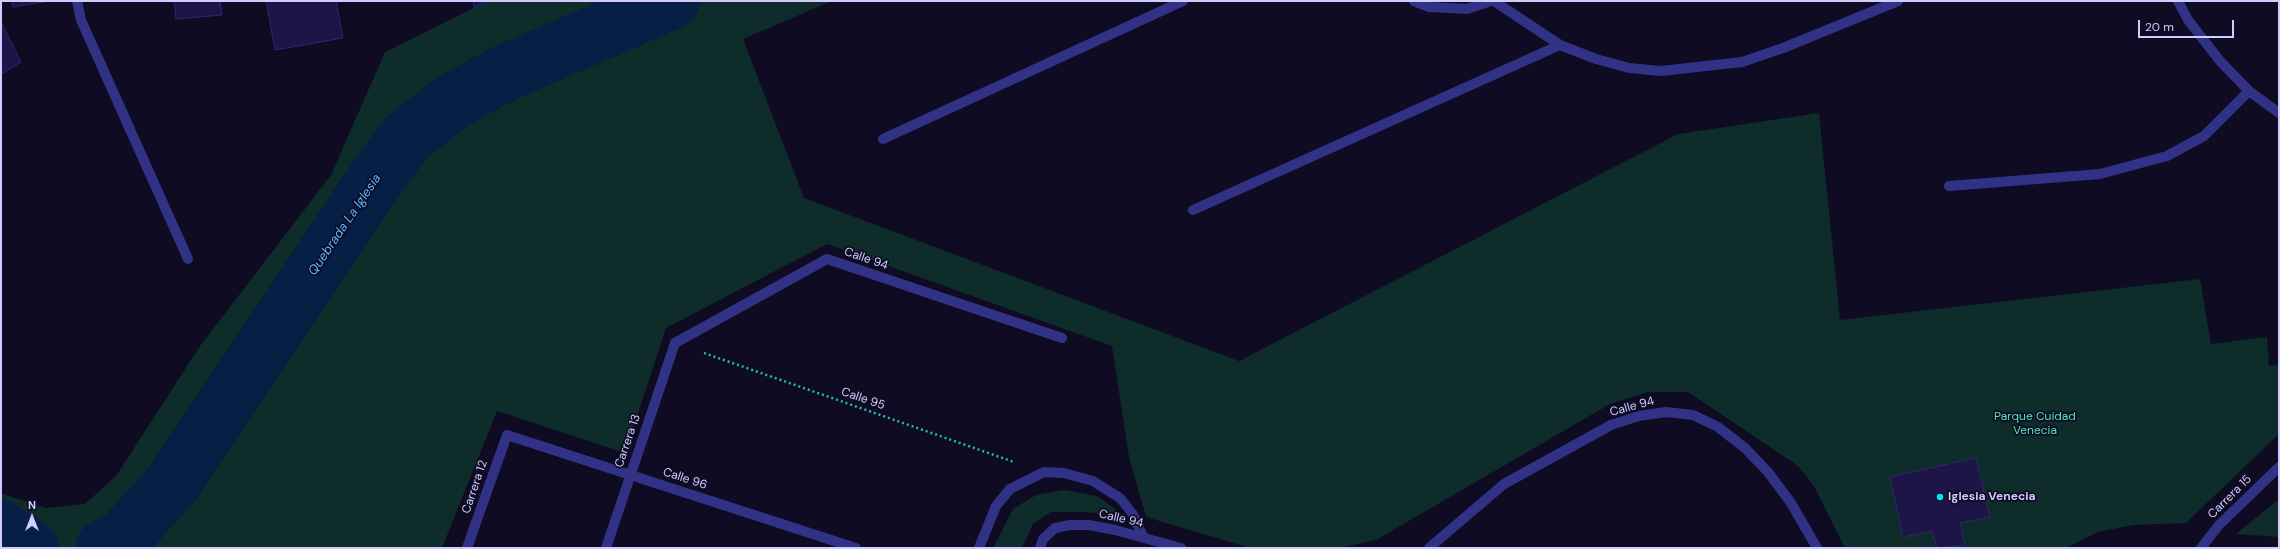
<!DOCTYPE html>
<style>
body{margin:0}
#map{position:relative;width:2280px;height:549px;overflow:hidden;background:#0e0b22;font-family:"DM Sans",sans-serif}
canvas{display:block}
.frame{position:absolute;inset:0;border:2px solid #cfccff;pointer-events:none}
.north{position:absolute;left:12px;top:497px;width:40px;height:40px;-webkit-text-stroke:3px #0e0b22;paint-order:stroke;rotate:0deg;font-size:11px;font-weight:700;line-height:16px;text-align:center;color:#cfccff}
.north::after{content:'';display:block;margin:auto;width:14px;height:18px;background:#cfccff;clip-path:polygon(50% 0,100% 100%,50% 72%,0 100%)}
.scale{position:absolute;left:2138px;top:20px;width:96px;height:18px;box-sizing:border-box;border:2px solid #cfccff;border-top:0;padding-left:5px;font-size:12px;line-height:14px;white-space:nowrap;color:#cfccff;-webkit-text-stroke:3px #0e0b22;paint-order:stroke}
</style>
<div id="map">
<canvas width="2280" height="549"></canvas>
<div class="frame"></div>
<div class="north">N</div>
<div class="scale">20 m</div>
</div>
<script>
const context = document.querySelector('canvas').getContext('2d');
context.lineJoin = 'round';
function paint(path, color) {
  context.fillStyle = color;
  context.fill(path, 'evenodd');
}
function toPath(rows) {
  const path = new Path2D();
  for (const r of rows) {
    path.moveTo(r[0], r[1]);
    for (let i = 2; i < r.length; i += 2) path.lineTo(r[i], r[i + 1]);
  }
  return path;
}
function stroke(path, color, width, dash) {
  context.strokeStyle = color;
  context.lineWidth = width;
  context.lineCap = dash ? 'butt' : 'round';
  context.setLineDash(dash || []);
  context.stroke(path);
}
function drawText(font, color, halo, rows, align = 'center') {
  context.font = font + ' "DM Sans",sans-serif';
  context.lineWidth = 3.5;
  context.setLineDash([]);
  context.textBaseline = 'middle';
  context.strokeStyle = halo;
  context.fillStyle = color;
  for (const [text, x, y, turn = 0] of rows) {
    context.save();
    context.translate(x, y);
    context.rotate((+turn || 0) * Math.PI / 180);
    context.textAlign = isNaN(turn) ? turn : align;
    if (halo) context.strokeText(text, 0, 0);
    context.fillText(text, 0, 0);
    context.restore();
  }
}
const green = toPath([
 [488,1,832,1,743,39,804,198,1239,361,1678,134,1819,113,1840,320,2200,279,2211,344,2267,337,2269,366,2279,364,2279,434,2186,523,2133,525,2098,532,2066,548,1845,548,1814,486,1798,466,1688,392,1648,392,1610,404,1376,540,1340,548,1250,548,1146,517,1129,457,1112,346,827,244,666,328,625,453,497,411,442,548,1,548,1,493,46,508,85,504,116,476,200,346,331,175,385,52],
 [1064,490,1097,496,1125,516,1086,512,1051,512,1033,524,1022,548,993,548,1013,509,1036,495],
 [2279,499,2279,537,2236,534]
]);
const river = toPath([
 [1,529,30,548],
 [104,548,125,536,172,484,373,183,406,138,453,101,505,73,671,1]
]);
const building = toPath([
 [12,1,49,1,13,7,12,1],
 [174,1,220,1,222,15,176,19,174,1],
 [266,1,336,1,343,38,275,50,266,1],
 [473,1,488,1,474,8,473,1],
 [1,22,21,62,1,74,1,22],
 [1976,458,1990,517,1960,523,1965,545,1937,548,1932,531,1903,537,1890,477,1976,458]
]);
const path = toPath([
 [704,353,1014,462]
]);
const lane = toPath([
 [77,1,81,20,188,259],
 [1414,1,1429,7,1467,9,1491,1],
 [1494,1,1560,45,1596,59,1629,68,1661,71,1742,62,1783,48,1898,1],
 [883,139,1183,1],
 [1949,186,2100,174,2167,156,2204,136,2249,91],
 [1193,210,1560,45],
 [675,343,827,259,1062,338],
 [467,548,507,435]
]);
const street = toPath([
 [2178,1,2188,20,2220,61,2249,91,2279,113],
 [507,435,856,548],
 [606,548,675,343],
 [979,548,996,506,1010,489,1044,472,1064,473,1093,481,1120,498,1132,513,1144,538],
 [1040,548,1043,539,1055,528,1070,525,1089,525,1115,530,1181,548],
 [1429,548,1504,484,1611,425,1639,416,1666,412,1693,415,1718,427,1745,448,1768,472,1791,503,1817,548],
 [2201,548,2219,525,2279,467]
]);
const markers = [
 [1940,497,4,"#00e8f7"]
];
const streetNames = [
 ["Calle 94",866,259,19],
 ["Calle 95",863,399,19],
 ["Calle 94",1632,407,-15],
 ["Carrera 13",628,441,-71],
 ["Calle 96",685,479,18],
 ["Carrera 12",475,487,-71],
 ["Carrera 15",2230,497,-45],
 ["Calle 94",1121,519,13]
];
const parkNames = [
 ["Parque Cuidad",2035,417],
 ["Venecia",2035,431]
];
const poiNames = [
 ["Iglesia Venecia",1948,497]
];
const waterNames = [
 ["Quebrada La Iglesia",345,225,-56]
];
paint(green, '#0d2c2a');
stroke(river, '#062045', 57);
paint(building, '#1d1545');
stroke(building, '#312573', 1);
stroke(path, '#22bdad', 2.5, [2, 3]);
stroke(lane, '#313286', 10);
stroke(street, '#313286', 10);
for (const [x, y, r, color] of markers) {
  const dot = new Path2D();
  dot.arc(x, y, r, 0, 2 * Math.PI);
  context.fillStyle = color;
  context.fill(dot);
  stroke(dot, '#0e0b22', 1.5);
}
drawText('12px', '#cfccff', '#0e0b22', streetNames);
drawText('12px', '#4ceabc', '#0e0b22', parkNames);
drawText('bold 12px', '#cfccff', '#0e0b22', poiNames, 'left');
drawText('italic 13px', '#5ab9ff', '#0e0b22', waterNames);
</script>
